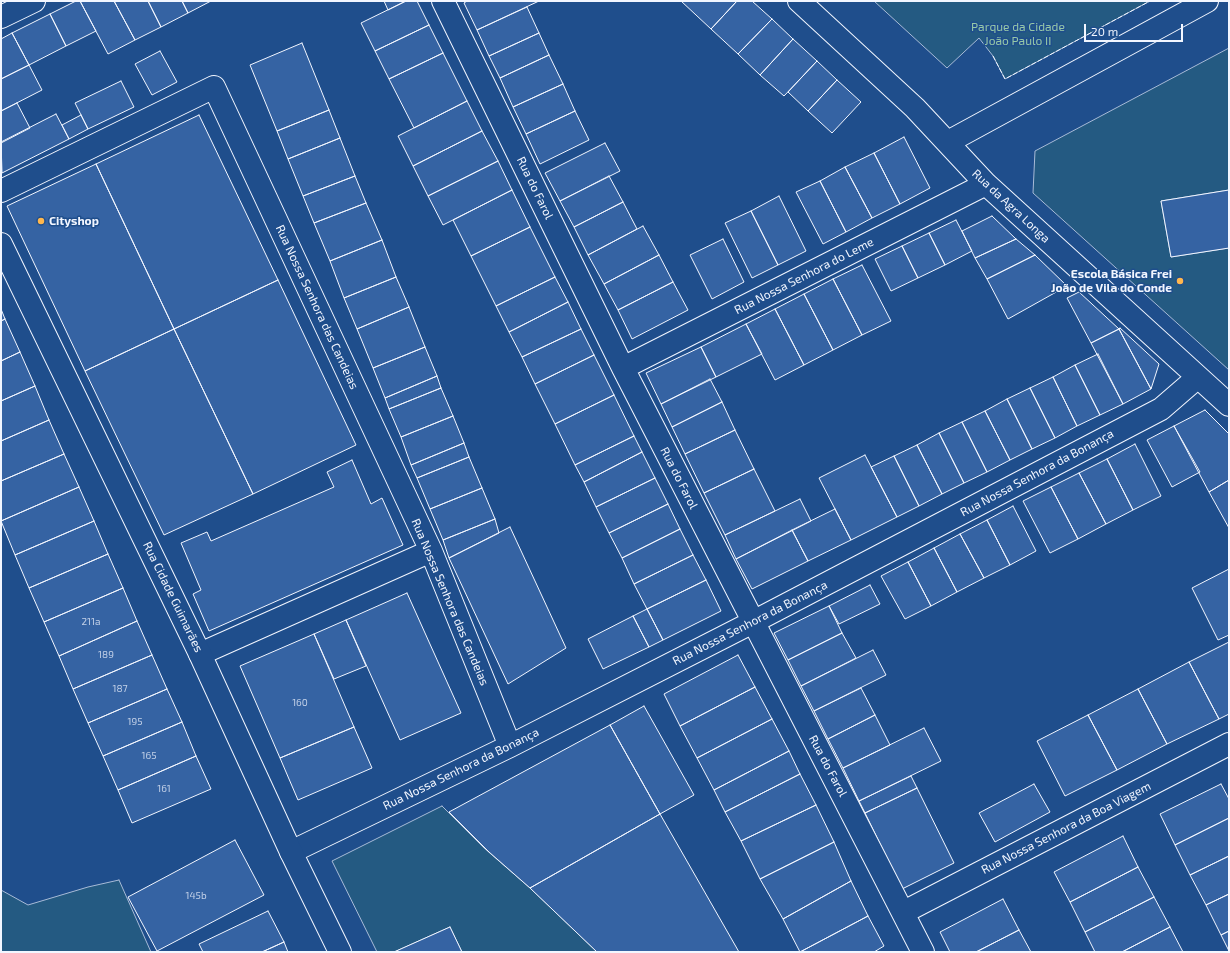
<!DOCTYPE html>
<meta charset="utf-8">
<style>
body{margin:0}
#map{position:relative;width:1230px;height:953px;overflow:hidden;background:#1f4e8c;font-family:"Exo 2",sans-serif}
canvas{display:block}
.frame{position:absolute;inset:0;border:2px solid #f2f6ff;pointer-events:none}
.scale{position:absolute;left:1084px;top:24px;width:99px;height:18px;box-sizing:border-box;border:2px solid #f2f6ff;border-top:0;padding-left:5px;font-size:12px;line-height:14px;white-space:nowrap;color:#f2f6ff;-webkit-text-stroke:3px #1f4e8c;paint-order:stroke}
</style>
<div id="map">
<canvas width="1230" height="953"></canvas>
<div class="frame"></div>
<div class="scale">20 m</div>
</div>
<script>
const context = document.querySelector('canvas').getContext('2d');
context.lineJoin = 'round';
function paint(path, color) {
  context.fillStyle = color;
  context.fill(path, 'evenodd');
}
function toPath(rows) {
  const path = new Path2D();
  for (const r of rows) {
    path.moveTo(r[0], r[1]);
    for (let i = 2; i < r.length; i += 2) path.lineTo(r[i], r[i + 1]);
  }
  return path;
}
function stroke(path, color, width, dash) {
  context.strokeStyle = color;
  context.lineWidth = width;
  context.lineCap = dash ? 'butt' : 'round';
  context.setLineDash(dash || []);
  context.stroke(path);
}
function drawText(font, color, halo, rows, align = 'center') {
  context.font = font + ' "Exo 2",sans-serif';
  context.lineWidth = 3;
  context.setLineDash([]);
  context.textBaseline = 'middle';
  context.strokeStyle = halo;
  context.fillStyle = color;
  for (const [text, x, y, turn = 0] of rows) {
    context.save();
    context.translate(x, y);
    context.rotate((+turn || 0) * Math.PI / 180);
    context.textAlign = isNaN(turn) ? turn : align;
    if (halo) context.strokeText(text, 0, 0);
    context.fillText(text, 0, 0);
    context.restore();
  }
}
const green = toPath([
 [874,1,1150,1,1005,79,993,56,979,38,947,68,874,1],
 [1229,48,1229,190,1161,201,1171,257,1229,248,1229,370,1033,193,1035,151,1229,48],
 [442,806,484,848,530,888,597,952,462,952,450,927,394,952,377,952,332,861,442,806],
 [119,880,151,952,1,952,1,890,28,905,88,887,119,880]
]);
const building = toPath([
 [76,1,80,1,96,31,66,46,50,14,76,1],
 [80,1,114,1,135,40,108,54,80,1],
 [114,1,148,1,161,27,135,40,114,1],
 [148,1,182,1,188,13,161,27,148,1],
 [182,1,211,1,188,13,182,1],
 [384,1,406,1,388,10,384,1],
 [406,1,417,1,429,25,375,51,361,23,406,1],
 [467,1,539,1,477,30,464,3,467,1],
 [681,1,737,1,711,29,681,1],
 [737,1,752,1,772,19,738,54,711,29,737,1],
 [527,7,539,33,489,56,477,30,527,7],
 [50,14,66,46,29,65,12,33,50,14],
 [772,19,793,39,760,75,738,54,772,19],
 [429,25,443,53,389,79,375,51,429,25],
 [12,33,29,65,1,79,1,39,12,33],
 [539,33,549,55,500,78,489,56,539,33],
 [793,39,817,61,784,96,760,75,793,39],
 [302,43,329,110,277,131,250,65,302,43],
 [160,51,177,82,152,95,135,64,160,51],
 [443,53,467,101,414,128,389,79,443,53],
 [549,55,563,84,513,107,500,78,549,55],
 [817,61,837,80,808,111,788,92,817,61],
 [29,65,42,90,1,111,1,79,29,65],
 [837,80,861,102,832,133,808,111,837,80],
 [121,81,134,107,88,129,75,103,121,81],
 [563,84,575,111,526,134,513,107,563,84],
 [467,101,482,131,413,166,398,136,467,101],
 [17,103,30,128,1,143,1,111,17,103],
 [329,110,340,138,288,159,277,131,329,110],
 [575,111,589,140,540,164,526,134,575,111],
 [56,114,69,139,2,173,1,142,56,114],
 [81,115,88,129,69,139,62,125,81,115],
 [199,115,278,280,174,329,96,164,199,115],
 [482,131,498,161,428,196,413,166,482,131],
 [904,137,930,188,900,204,874,153,904,137],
 [340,138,355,176,303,196,288,159,340,138],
 [605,143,620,171,560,201,545,173,605,143],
 [874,153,900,204,872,218,845,167,874,153],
 [498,161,512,190,443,225,428,196,498,161],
 [96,164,174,329,85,371,7,206,96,164],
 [845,167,872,218,846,232,820,181,845,167],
 [355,176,366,203,314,223,303,196,355,176],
 [609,176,623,202,574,227,560,201,609,176],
 [820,181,846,232,823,244,796,192,820,181],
 [512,190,530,227,471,256,453,220,512,190],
 [1229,190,1229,248,1171,257,1161,201,1229,190],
 [779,196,806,251,778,265,751,211,779,196],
 [623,202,637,229,588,255,574,227,623,202],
 [366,203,382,240,330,261,314,223,366,203],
 [751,211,778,265,752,278,725,223,751,211],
 [992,216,1016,239,975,258,962,231,992,216],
 [956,220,972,251,945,265,929,233,956,220],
 [643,226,659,255,604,284,588,255,643,226],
 [530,227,555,277,496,306,471,256,530,227],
 [929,233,945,265,918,278,902,246,929,233],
 [723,239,744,282,712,299,690,255,723,239],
 [1016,239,1035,255,987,279,975,258,1016,239],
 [382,240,396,277,344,298,330,261,382,240],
 [902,246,918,278,891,291,875,259,902,246],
 [659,255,673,282,618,310,604,284,659,255],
 [1035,255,1067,286,1008,319,987,279,1035,255],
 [862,265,891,321,862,335,833,279,862,265],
 [396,277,409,307,357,329,344,298,396,277],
 [555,277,568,302,509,332,496,306,555,277],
 [833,279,862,335,833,350,804,294,833,279],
 [278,280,356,445,253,494,174,329,278,280],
 [673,282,688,310,632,339,618,310,673,282],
 [1079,292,1119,329,1091,343,1067,298,1079,292],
 [804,294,833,350,804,365,775,309,804,294],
 [568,302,581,329,522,357,509,332,568,302],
 [409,307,425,347,373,368,357,329,409,307],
 [1,309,5,319,1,321,1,309],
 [775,309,804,365,775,380,746,324,775,309],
 [5,319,20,352,1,361,1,321,5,319],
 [746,324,762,354,716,377,701,347,746,324],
 [1120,328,1159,364,1151,389,1119,329,1120,328],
 [174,329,253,494,164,535,85,371,174,329],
 [581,329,594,355,535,384,522,357,581,329],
 [1119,329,1151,389,1123,404,1091,343,1119,329],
 [425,347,437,376,385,398,373,368,425,347],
 [701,347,716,377,661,404,646,373,701,347],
 [20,352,35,386,1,401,1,361,20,352],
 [1098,354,1123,404,1100,415,1075,365,1098,354],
 [594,355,614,395,555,424,535,384,594,355],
 [1075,365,1100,415,1077,426,1053,377,1075,365],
 [437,376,441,388,389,409,385,398,437,376],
 [1053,377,1077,426,1055,438,1030,388,1053,377],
 [710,379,722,402,672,427,661,404,710,379],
 [35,386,49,420,1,441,1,401,35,386],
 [441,388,453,416,401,437,389,409,441,388],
 [1030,388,1055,438,1032,449,1007,399,1030,388],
 [614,395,634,436,575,465,555,424,614,395],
 [1007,399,1032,449,1010,460,985,411,1007,399],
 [722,402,735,430,685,454,672,427,722,402],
 [1205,410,1229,434,1229,480,1209,492,1174,426,1205,410],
 [985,411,1010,460,987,472,962,422,985,411],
 [453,416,464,443,411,465,401,437,453,416],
 [49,420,64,454,1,481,1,441,49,420],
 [962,422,987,472,964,483,939,433,962,422],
 [1174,426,1200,472,1172,487,1147,440,1174,426],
 [735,430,754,469,704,493,685,454,735,430],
 [939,433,964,483,942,494,917,445,939,433],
 [634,436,642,452,584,482,575,465,634,436],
 [464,443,469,457,417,478,411,465,464,443],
 [1135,444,1161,496,1133,510,1107,459,1135,444],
 [917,445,942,494,919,506,894,456,917,445],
 [642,452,655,478,596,507,584,482,642,452],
 [64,454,79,487,1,521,1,481,64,454],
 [865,455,897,517,851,540,819,478,865,455],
 [894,456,919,506,897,517,871,467,894,456],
 [469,457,482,488,430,509,417,478,469,457],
 [1107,459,1133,510,1106,524,1079,473,1107,459],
 [352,460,371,504,382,498,403,545,209,631,193,594,201,590,181,543,207,532,211,541,334,487,327,472,352,460],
 [754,469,775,511,725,535,704,493,754,469],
 [1079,473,1106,524,1078,539,1051,487,1079,473],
 [655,478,668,504,609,533,596,507,655,478],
 [1229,480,1229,528,1209,492,1229,480],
 [79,487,94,521,15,555,1,521,79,487],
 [1051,487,1078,539,1050,553,1023,501,1051,487],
 [482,488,495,519,443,540,430,509,482,488],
 [800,499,811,521,736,559,725,535,800,499],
 [668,504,680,529,622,558,609,533,668,504],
 [1013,506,1036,551,1010,565,987,520,1013,506],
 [835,509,851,540,808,561,792,530,835,509],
 [495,519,499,533,449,558,443,540,495,519],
 [987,520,1010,565,984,578,960,534,987,520],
 [94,521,108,554,29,588,15,555,94,521],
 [510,527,566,648,508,684,449,558,510,527],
 [680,529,693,555,634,584,622,558,680,529],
 [792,530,808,561,752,589,736,559,792,530],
 [960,534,984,578,957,592,934,548,960,534],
 [934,548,957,592,931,606,908,562,934,548],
 [108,554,123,588,44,622,29,588,108,554],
 [693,555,706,580,647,609,634,584,693,555],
 [908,562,931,606,905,619,881,576,908,562],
 [1229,569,1229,635,1218,640,1192,588,1229,569],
 [706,580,721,611,663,640,647,609,706,580],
 [870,585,880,604,839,624,829,606,870,585],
 [123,588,137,621,59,656,44,622,123,588],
 [407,593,461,713,400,740,346,620,407,593],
 [829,606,842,633,788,660,774,633,829,606],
 [647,609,663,640,649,647,633,616,647,609],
 [633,616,649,647,603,669,588,639,633,616],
 [346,620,366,666,334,679,314,634,346,620],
 [137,621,152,655,73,689,59,656,137,621],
 [842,633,856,658,801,686,788,660,842,633],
 [314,634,354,727,280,758,240,666,314,634],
 [1229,642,1229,714,1219,719,1189,662,1229,642],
 [873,650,886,675,814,711,801,686,873,650],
 [152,655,167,689,88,723,73,689,152,655],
 [738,655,755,687,680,726,664,694,738,655],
 [1189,662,1219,719,1167,744,1138,689,1189,662],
 [755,687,772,719,697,758,680,726,755,687],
 [861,688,875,715,828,739,814,711,861,688],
 [167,689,182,722,103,756,88,723,167,689],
 [1138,689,1167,744,1117,770,1088,715,1138,689],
 [644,706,694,795,660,814,610,725,644,706],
 [875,715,890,745,843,768,828,739,875,715],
 [1088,715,1117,770,1065,796,1037,741,1088,715],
 [772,719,789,751,714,790,697,758,772,719],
 [182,722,196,756,118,790,103,756,182,722],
 [610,725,660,814,530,888,489,852,449,812,610,725],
 [354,727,372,768,298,800,280,758,354,727],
 [924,728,941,761,859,801,843,768,924,728],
 [789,751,800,774,725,812,714,790,789,751],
 [196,756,211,789,132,823,118,790,196,756],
 [800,774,816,805,741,841,725,812,800,774],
 [911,776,917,788,865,813,859,801,911,776],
 [1034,784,1050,812,995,842,979,813,1034,784],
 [1221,784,1229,799,1229,818,1175,845,1160,814,1221,784],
 [917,788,954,863,902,889,865,813,917,788],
 [816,805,834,842,760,879,741,841,816,805],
 [660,814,739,952,597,952,530,888,660,814],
 [1229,818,1229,856,1190,875,1175,845,1229,818],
 [1123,836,1138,867,1070,902,1054,872,1123,836],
 [235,840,264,895,157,951,128,897,235,840],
 [834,842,851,881,783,919,760,879,834,842],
 [1229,856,1229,894,1206,905,1190,875,1229,856],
 [1138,867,1154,897,1085,932,1070,902,1138,867],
 [851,881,868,916,800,952,783,919,851,881],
 [1229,894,1229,931,1221,935,1206,905,1229,894],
 [1154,897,1170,927,1122,952,1095,952,1085,932,1154,897],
 [1003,899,1019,930,976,952,950,952,940,932,1003,899],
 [268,911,284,942,262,952,203,952,199,944,268,911],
 [868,916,884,946,874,952,800,952,868,916],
 [450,927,462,952,394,952,450,927],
 [1170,927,1183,952,1122,952,1170,927],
 [1019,930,1031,952,976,952,1019,930],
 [1229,931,1229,951,1221,935,1229,931],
 [284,942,288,952,262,952,284,942]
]);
const street = toPath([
 [443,1,623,368,923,952],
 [799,1,915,108,986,184,1229,405],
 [1,17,34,1],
 [948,142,1207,1],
 [1,191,214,87,431,551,510,746],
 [623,368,986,184],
 [200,654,431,551],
 [291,852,510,746,753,622,1161,409,1198,377],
 [904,912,1229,744]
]);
const secondary = toPath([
 [1,244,200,654,291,852,340,952]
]);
const fence = toPath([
 [993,56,1005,79,1150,1]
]);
const markers = [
 [41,221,4,"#ffb74d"],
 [1180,281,4,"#ffb74d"]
];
const numberNames = [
 ["211a",91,622],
 ["189",106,655],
 ["187",120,689],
 ["160",300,703],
 ["195",135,722],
 ["165",149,756],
 ["161",164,789],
 ["145b",196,896]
];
const parkNames = [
 ["Parque da Cidade",1018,27],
 ["João Paulo II",1018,41]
];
const streetNames = [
 ["Rua do Farol",535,188,64],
 ["Rua da Agra Longa",1011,206,43],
 ["Rua Nossa Senhora do Leme",804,276,-27],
 ["Rua Nossa Senhora das Candeias",317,307,65],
 ["Rua Nossa Senhora da Bonança",1037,473,-28],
 ["Rua do Farol",679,478,63],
 ["Rua Cidade Guimarães",173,597,64],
 ["Rua Nossa Senhora das Candeias",450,602,67],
 ["Rua Nossa Senhora da Bonança",750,623,-27],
 ["Rua do Farol",828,766,62],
 ["Rua Nossa Senhora da Bonança",461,769,-26],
 ["Rua Nossa Senhora da Boa Viagem",1066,828,-27]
];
const poiNames = [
 ["Cityshop",49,221],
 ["Escola Básica Frei",1172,274,"right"],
 ["João de Vila do Conde",1172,288,"right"]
];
paint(green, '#245a82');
stroke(green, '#a8bbd7', 1);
paint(building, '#3563a3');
stroke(building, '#f2f6ff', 1);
stroke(street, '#f2f6ff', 24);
stroke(secondary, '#f2f6ff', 24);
stroke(street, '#1f4e8c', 22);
stroke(secondary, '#1f4e8c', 22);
stroke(fence, '#f2f6ff', 1, [5, 2]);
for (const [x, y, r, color] of markers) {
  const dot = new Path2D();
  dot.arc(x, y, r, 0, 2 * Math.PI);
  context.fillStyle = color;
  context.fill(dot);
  stroke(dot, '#1f4e8c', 1.5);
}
drawText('10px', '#c3d1e8', null, numberNames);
drawText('12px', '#97c8a6', '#1f4e8c', parkNames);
drawText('12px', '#f2f6ff', '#1f4e8c', streetNames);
drawText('bold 12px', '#f2f6ff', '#1f4e8c', poiNames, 'left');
</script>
